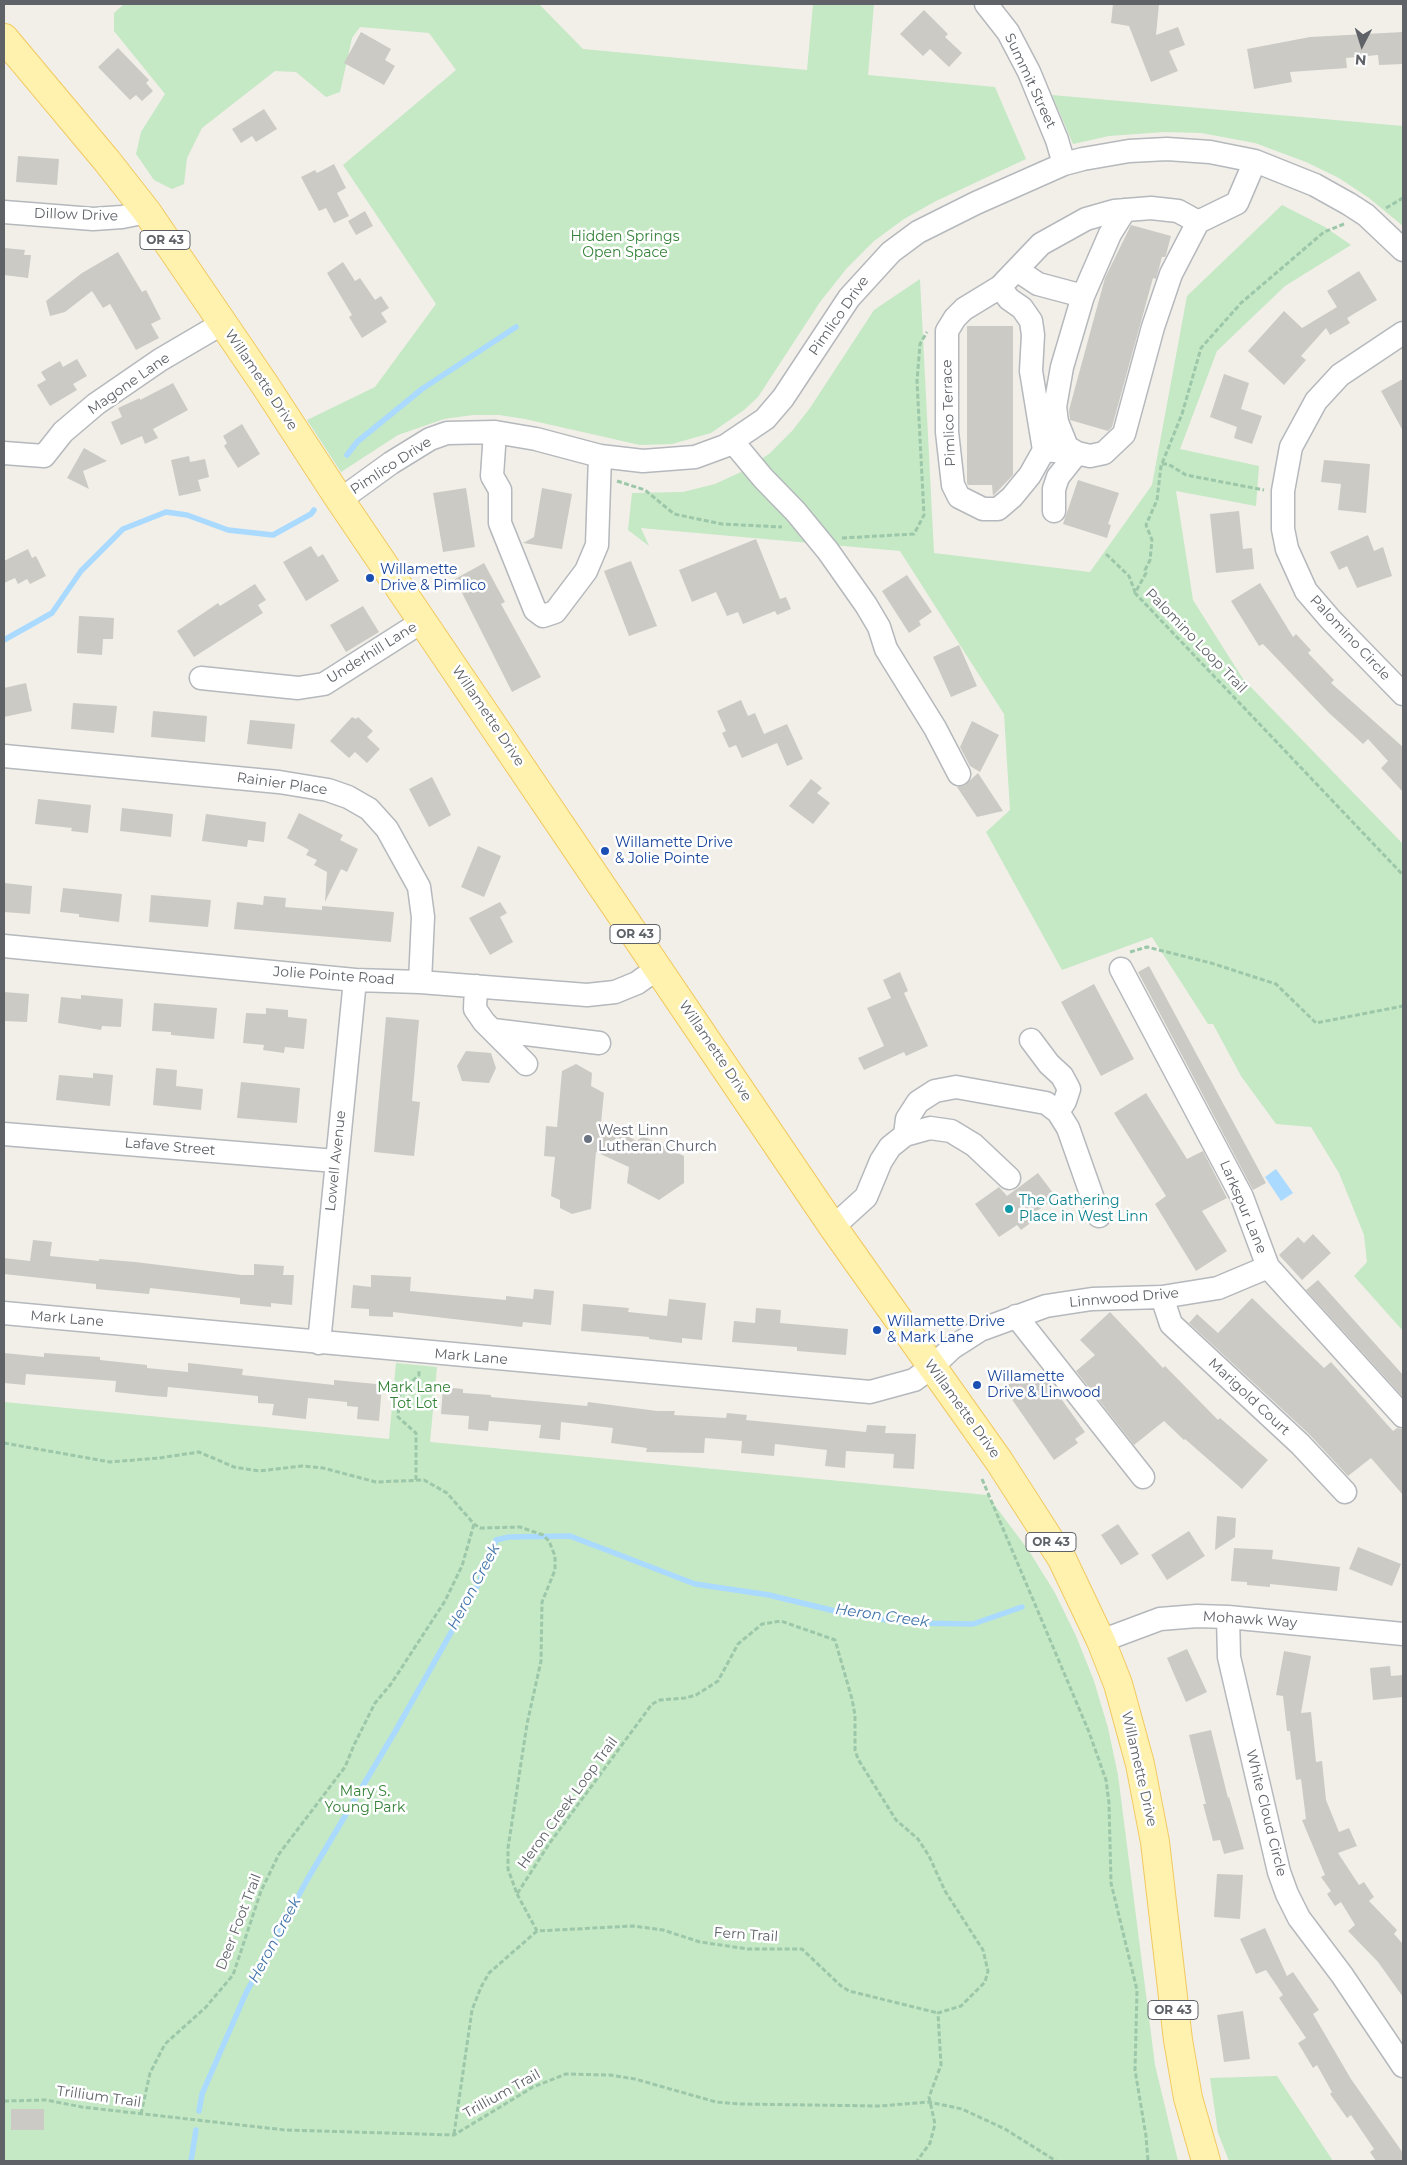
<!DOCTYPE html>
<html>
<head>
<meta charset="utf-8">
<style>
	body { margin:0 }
	#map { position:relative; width:1407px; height:2165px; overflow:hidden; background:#f1efe8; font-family:Montserrat,sans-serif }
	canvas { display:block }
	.frame { position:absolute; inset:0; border:5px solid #5f6368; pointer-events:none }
	.north { position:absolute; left:1337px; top:20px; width:50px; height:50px; -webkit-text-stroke:4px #fff; paint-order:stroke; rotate:185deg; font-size:14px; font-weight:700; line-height:20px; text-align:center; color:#5f6368 }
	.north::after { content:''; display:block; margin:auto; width:18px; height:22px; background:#5f6368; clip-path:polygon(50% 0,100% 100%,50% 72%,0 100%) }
</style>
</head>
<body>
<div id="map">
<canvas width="1407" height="2165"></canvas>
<div class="frame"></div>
<div class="north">N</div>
</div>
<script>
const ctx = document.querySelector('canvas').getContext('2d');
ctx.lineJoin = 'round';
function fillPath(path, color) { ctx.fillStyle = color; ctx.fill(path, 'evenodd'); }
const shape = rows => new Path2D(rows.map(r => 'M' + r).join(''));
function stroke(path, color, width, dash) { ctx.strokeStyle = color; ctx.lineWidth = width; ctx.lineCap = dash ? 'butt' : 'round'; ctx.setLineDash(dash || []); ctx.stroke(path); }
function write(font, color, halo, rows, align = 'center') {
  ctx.font = font + ' Montserrat,sans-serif'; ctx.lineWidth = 5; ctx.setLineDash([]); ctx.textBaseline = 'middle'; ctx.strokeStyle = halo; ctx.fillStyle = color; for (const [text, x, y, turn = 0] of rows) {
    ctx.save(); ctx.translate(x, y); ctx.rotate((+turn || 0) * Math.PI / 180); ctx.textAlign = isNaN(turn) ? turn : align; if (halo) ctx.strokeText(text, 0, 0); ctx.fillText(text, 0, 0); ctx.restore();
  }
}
fillPath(shape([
	[124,4,539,4,583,49,807,70,813,4,874,4,868,75,995,87,1026,159,936,201,904,219,874,241,847,268,820,302,758,397,744,410,711,433,672,444,640,445,525,419,499,415,473,415,444,419,398,435,341,472,307,420,375,387,436,304,343,165,456,70,429,33,360,27,352,38,340,92,326,97,296,72,275,71,202,128,187,158,184,184,172,189,154,180,136,154,141,132,165,94,114,31,114,13],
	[1052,95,1403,126,1403,226,1369,198,1339,178,1306,162,1255,143,1201,133,1164,132,1109,136,1073,144],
	[1282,205,1325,227,1351,245,1285,286,1217,351,1180,449,1259,466,1256,506,1176,491,1193,600,1243,679,1403,844,1403,1331,1354,1276,1367,1262,1364,1235,1339,1173,1311,1127,1276,1124,1241,1076,1213,1024,1208,1024,1152,937,1062,970,986,832,1010,810,1004,714,900,551,641,528,649,546,628,530,632,493,683,492,715,484,741,472,769,454,792,431,810,408,874,310,920,279,934,553,1090,572,1152,485,1187,296],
	[396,1363,437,1367,430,1442,987,1495,1029,1551,1055,1593,1076,1636,1094,1681,1108,1728,1118,1775,1155,2065,1178,2161,4,2161,4,1402,389,1439],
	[1277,2076,1333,2161,1229,2161,1218,2133,1210,2078]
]), '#c5e8c5');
fillPath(shape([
	[1276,1169,1293,1193,1281,1201,1265,1177]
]), '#aadaff');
stroke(shape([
	[347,455,357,442,422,389,516,327],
	[4,640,52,613,81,571,123,529,166,512,187,515,228,530,273,535,311,514,314,510],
	[199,2111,202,2094,246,1993,307,1880,396,1730,479,1583,496,1540,509,1537,570,1536,695,1584,769,1595,843,1613,907,1623,973,1624,1022,1607],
	[191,2161,196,2130]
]), '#aadaff', 5.5);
fillPath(shape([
	[1113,4,1159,4,1156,35,1178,27,1185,45,1169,51,1178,71,1151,82,1129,26,1111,23],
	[924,10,948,34,945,37,962,53,949,67,930,49,923,56,900,34],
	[361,32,391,49,385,60,395,66,384,85,344,63],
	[1403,32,1403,64,1379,65,1378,55,1346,58,1347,68,1290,72,1292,82,1254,89,1247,49,1310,37],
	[118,48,149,80,146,83,153,91,142,101,136,95,130,100,98,67],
	[264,109,277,129,256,142,252,136,241,143,232,129],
	[18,156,59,159,57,185,16,182],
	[334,164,346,188,337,193,349,216,334,223,326,208,319,211,301,177,315,170,317,173],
	[365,211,373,226,356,235,348,221],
	[1131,225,1171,236,1166,255,1165,257,1162,257,1156,279,1153,278,1112,427,1108,431,1070,420,1069,410,1105,278],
	[5,248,25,250,24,255,31,255,28,278,4,275],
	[118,252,142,292,146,290,161,319,151,324,159,338,136,350,110,304,103,308,92,291,65,312,50,316,46,301,82,273],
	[343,262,355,281,360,278,375,300,381,296,389,308,381,313,387,322,362,338,349,317,352,315,327,273],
	[1359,271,1377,300,1347,318,1350,323,1330,335,1326,328,1301,356,1306,360,1284,385,1248,351,1284,311,1302,328,1337,307,1327,291],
	[967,326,1013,326,1013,475,993,496,992,485,968,485,967,483],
	[77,359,87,376,73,384,77,390,50,406,37,385,46,380,41,372,60,361,63,367],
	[1224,374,1249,383,1241,409,1262,416,1252,444,1234,438,1237,427,1210,417],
	[1403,379,1403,431,1381,391],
	[173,383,188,410,153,429,158,438,145,444,142,436,121,445,111,422,122,417,118,408,140,398,140,400],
	[242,424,260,454,238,468,224,446,227,443,223,436],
	[84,448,107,461,83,471,89,489,67,478],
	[189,456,190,462,205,459,209,477,198,480,201,491,179,496,171,460],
	[1324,460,1370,464,1366,513,1338,510,1341,484,1321,482],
	[1078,480,1119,493,1108,524,1111,525,1107,538,1063,524],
	[466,488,475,547,443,552,433,493],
	[542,488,572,494,562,549,523,543,534,537],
	[1239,511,1243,549,1252,548,1254,569,1216,573,1210,514],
	[1368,535,1374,551,1383,547,1392,576,1357,588,1347,566,1339,570,1330,552],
	[756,539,780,599,786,597,791,609,777,615,775,611,743,624,738,612,727,616,716,592,692,602,679,570],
	[311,546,318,557,323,554,339,581,306,601,283,562],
	[28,549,32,558,36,556,46,576,30,584,27,579,18,584,15,578,4,583,4,561],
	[631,561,657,626,629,636,604,571],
	[484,563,505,602,501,604,541,677,512,692,455,579],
	[907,575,932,612,919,621,921,625,909,633,882,591],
	[1260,583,1293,637,1296,634,1311,650,1308,653,1334,680,1331,683,1403,747,1403,792,1381,768,1388,761,1368,739,1363,744,1328,712,1263,644,1259,646,1231,601],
	[255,584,266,600,258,605,263,613,194,657,177,631,218,603,220,606],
	[363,606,379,632,346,652,330,625],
	[79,616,114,618,113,639,103,639,102,655,77,653],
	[959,645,977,686,951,697,933,657],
	[26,683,32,711,4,717,4,688],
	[741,700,748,716,755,713,764,734,787,724,803,759,787,766,777,743,742,758,736,745,729,748,722,733,726,731,717,711],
	[73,703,117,706,114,733,71,729],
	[153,711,207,716,205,742,151,737],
	[352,717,356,719,358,717,373,731,367,737,380,749,367,763,355,752,349,758,330,741],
	[250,720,295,724,292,749,247,744],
	[972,721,999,735,980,772,970,766,960,747],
	[978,773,1003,811,977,817,957,787,965,785],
	[432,777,451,815,429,827,409,789],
	[811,779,822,788,817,793,830,803,813,824,789,806],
	[38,799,91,805,88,833,71,831,72,828,35,824],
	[122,808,173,814,171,837,120,831],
	[299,813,343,835,340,840,358,849,347,872,341,869,325,902,327,872,314,865,317,860,306,855,309,850,287,838],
	[206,814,266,822,264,842,248,840,247,847,202,841],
	[478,846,501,856,484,897,461,887],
	[4,883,32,886,30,914,4,912],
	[63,888,122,894,119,922,79,917,79,914,60,912],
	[151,895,211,900,208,927,149,922],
	[264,896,286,898,285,907,322,910,322,906,394,912,391,942,234,929,237,902,263,905],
	[500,902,507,913,500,917,513,942,490,955,469,918],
	[1149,966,1266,1183,1253,1190,1138,972],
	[900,972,908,991,904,993,928,1046,906,1056,904,1052,864,1070,858,1058,884,1046,867,1008,891,998,883,980],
	[1094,984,1134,1059,1101,1076,1061,1002],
	[4,992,29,994,27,1022,4,1021],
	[81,995,123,999,121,1027,102,1026,101,1030,58,1023,61,997,81,999],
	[154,1003,217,1008,214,1039,171,1035,171,1032,152,1031],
	[266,1008,288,1010,288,1017,307,1019,304,1049,285,1047,284,1053,263,1050,264,1045,243,1043,246,1013,266,1014],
	[386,1017,419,1020,412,1101,420,1102,414,1156,374,1152],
	[466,1051,491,1053,496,1068,489,1083,462,1081,457,1066],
	[576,1064,592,1073,591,1086,604,1093,601,1123,637,1141,643,1136,684,1156,684,1183,659,1200,627,1183,629,1167,596,1152,591,1209,572,1214,560,1208,560,1200,551,1196,555,1157,544,1156,546,1126,557,1127,562,1071],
	[156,1068,177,1070,176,1086,203,1089,201,1110,153,1105],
	[93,1073,113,1075,110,1106,56,1100,59,1075,93,1078],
	[241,1082,300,1088,297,1123,237,1118],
	[1146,1093,1187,1159,1203,1151,1227,1198,1202,1211,1227,1251,1196,1271,1155,1204,1166,1196,1114,1113],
	[1038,1173,1056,1197,1033,1214,1036,1219,1021,1230,1017,1225,999,1237,975,1204,999,1187,1007,1196],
	[1313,1234,1331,1253,1302,1280,1279,1255,1298,1237,1304,1243],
	[33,1240,52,1242,50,1256,99,1261,99,1259,135,1262,242,1275,254,1275,254,1264,284,1266,283,1275,294,1275,292,1305,271,1303,271,1307,240,1304,240,1298,150,1288,149,1294,96,1289,96,1284,4,1274,4,1258,30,1261],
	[371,1275,411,1277,410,1291,506,1300,506,1296,533,1299,534,1289,554,1291,551,1325,523,1322,522,1327,393,1312,393,1317,369,1316,369,1309,351,1308,353,1285,371,1287],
	[1318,1280,1403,1375,1403,1397,1306,1290],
	[1252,1298,1324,1368,1331,1362,1393,1431,1397,1428,1403,1429,1403,1495,1371,1458,1348,1476,1309,1434,1189,1323,1197,1314,1218,1333],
	[669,1299,706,1303,702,1340,682,1338,682,1343,649,1339,649,1337,581,1331,583,1304,629,1308,628,1312,667,1316],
	[756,1308,781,1310,780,1323,848,1329,846,1355,797,1351,797,1347,732,1342,734,1321,755,1323],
	[1110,1312,1163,1368,1165,1366,1218,1420,1220,1418,1268,1460,1242,1489,1185,1439,1184,1440,1164,1421,1134,1445,1076,1371,1095,1355,1080,1340],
	[4,1353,44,1357,44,1353,100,1357,100,1360,147,1365,147,1368,188,1372,188,1363,243,1369,242,1375,334,1385,334,1380,376,1384,382,1385,379,1421,357,1419,358,1407,347,1406,347,1402,308,1398,306,1419,272,1415,274,1404,258,1403,258,1396,168,1387,167,1397,152,1396,115,1392,116,1381,26,1374,25,1385,4,1383],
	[1029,1370,1033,1376,1038,1372,1044,1381,1047,1379,1085,1432,1075,1439,1078,1443,1054,1460,1004,1388],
	[443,1387,463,1389,463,1393,491,1395,491,1397,587,1406,588,1402,657,1411,675,1411,674,1415,726,1418,727,1413,747,1415,746,1420,866,1432,867,1425,886,1426,885,1433,916,1434,914,1469,893,1468,894,1454,846,1451,845,1468,825,1466,827,1450,775,1444,774,1456,741,1453,742,1441,705,1438,704,1453,646,1452,647,1448,611,1443,613,1428,561,1422,560,1440,539,1438,541,1425,489,1421,488,1431,468,1429,469,1416,441,1414],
	[1217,1516,1236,1518,1235,1537,1215,1550],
	[1118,1524,1139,1554,1121,1565,1101,1535],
	[1189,1531,1205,1556,1167,1580,1151,1555],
	[1358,1547,1401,1564,1392,1586,1349,1569],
	[1234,1548,1273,1550,1272,1559,1340,1567,1337,1591,1270,1584,1270,1587,1247,1585,1247,1582,1231,1581],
	[1187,1649,1207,1692,1186,1702,1167,1658],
	[1284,1651,1311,1656,1301,1713,1311,1712,1316,1762,1322,1761,1326,1800,1339,1832,1349,1828,1357,1846,1338,1853,1359,1885,1364,1882,1374,1897,1369,1901,1397,1930,1394,1934,1403,1944,1403,1997,1378,1962,1348,1931,1355,1925,1341,1902,1335,1906,1327,1894,1331,1891,1321,1877,1325,1875,1302,1820,1306,1819,1301,1779,1296,1780,1290,1731,1287,1731,1283,1696,1276,1695],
	[1390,1666,1391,1676,1403,1675,1403,1697,1373,1700,1370,1668],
	[1211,1730,1228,1798,1229,1797,1244,1849,1224,1854,1220,1840,1213,1841,1203,1804,1206,1804,1189,1735],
	[1217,1874,1243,1875,1240,1919,1214,1917],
	[1265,1928,1287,1976,1293,1972,1319,2010,1313,2014,1351,2079,1403,2153,1403,2161,1376,2161,1370,2152,1374,2149,1351,2115,1347,2118,1330,2094,1332,2092,1317,2065,1313,2068,1298,2043,1306,2038,1279,1998,1283,1995,1266,1970,1256,1974,1240,1939],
	[1243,2011,1250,2059,1224,2062,1217,2015],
	[11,2109,44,2109,44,2130,11,2130]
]), '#cccac5');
const minor = shape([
	[986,4,1008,32,1029,72,1057,140,1064,164],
	[1125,210,1110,234,1083,296,1062,367,1055,407,1057,422,1067,447,1077,453,1090,456,1104,453,1124,434,1153,327,1171,274,1198,222,1237,203,1255,161],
	[4,212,93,219,122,217,147,212],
	[1017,270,1038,284,1083,296],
	[1000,287,1009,299,1022,308,1031,321,1033,335,1031,371,1044,450],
	[1403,333,1340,375,1316,401,1291,447,1283,491,1283,529,1287,549,1306,591,1331,620,1403,694],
	[495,432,492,476,500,490,500,523,535,610,543,616,555,612,586,571,597,545,600,456],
	[733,442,763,478,796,512,828,551,866,605,879,627,886,649,935,728,959,774],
	[4,453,44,456,63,432,96,404,160,360,223,323],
	[1077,453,1044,450,1030,475,1012,497,998,509,983,509,959,497,953,485,947,432,947,331,955,318,964,309,1000,287,1041,244,1086,219,1114,211,1151,208,1178,211,1198,222],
	[340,500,391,463,430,439,447,433,495,432,536,439,600,456,643,461,695,457,725,446,765,419,783,398,849,298,891,252,918,232,976,203,1064,164,1083,159,1129,151,1167,149,1210,152,1255,161,1315,185,1349,204,1366,215,1403,250],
	[1054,511,1054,489,1058,477,1077,453],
	[201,678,298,688,324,684,423,621],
	[4,756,279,782,328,790,348,797,369,809,387,829,419,887,423,917,420,982],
	[4,946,355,980,420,982,587,995,615,992,637,983,658,968],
	[1121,969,1242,1197,1268,1267,1403,1416],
	[476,986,475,1009,484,1022,526,1064],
	[493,1030,599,1043],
	[1031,1040,1049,1064,1062,1076,1069,1089,1065,1101,1058,1112],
	[4,1134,336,1161],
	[905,1135,907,1119,918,1102,935,1091,956,1087,1046,1103,1058,1112,1068,1128,1099,1216],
	[833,1227,866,1197,881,1161,890,1147,905,1135,930,1128,951,1131,974,1145,1009,1178],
	[1162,1297,1171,1324,1300,1444,1345,1492],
	[4,1313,870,1392,914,1380,932,1367,952,1348,980,1330,1046,1306,1092,1299,1162,1297,1218,1288,1268,1267],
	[1016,1316,1143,1477],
	[319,1343,355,980],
	[1228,1617,1229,1657,1279,1872,1287,1894,1299,1918,1342,1975,1403,2066],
	[1101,1641,1160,1619,1197,1616,1228,1617,1403,1634]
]);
const major = shape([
	[4,38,107,161,147,212,265,385,338,497,833,1227,999,1461,1062,1559,1101,1641,1118,1684,1140,1764,1155,1842,1178,2040,1188,2098,1206,2161]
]);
stroke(minor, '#b5b8bc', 25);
stroke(major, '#f2c960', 30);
stroke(shape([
	[1386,208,1403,198],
	[1344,224,1324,232,1241,303,1201,348,1182,414,1161,466,1157,500,1146,525,1152,540,1150,560,1145,570,1146,573,1135,593,1403,875],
	[1162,464,1168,464,1186,475,1264,490],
	[617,481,645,490,674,514,722,524,782,527],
	[842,538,914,534,924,515,917,381,920,344,927,332],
	[1106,554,1129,576,1135,592],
	[1130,952,1147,947,1211,963,1276,984,1316,1023,1403,1006],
	[4,1443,110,1462,159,1458,199,1452,234,1467,259,1471,302,1466,323,1468,376,1482,424,1480,447,1493,474,1524,480,1528,520,1527,543,1535,549,1541,555,1556,555,1570,542,1602,541,1661,527,1724,508,1848,508,1869,517,1894,549,1844,652,1704,660,1700,685,1698,696,1695,718,1681,738,1644,762,1624,781,1621,835,1640,852,1699,855,1715,855,1750,858,1759,896,1820,918,1839,929,1856,945,1891,983,1950,988,1971,985,1982,961,2006,938,2013,941,2065,929,2097,935,2124,930,2143,917,2161],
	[982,1479,1089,1732,1106,1780,1109,1803,1111,1883,1137,1990,1135,2070,1146,2136,1148,2161],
	[416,1480,416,1433,398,1417,400,1393,419,1375,419,1369],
	[517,1894,537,1931,633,1926,663,1930,700,1942,748,1949,802,1949,841,1986,849,1991,938,2013],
	[4,2101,46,2100,82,2107,285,2130,454,2135,533,2087,566,2074,610,2075,635,2079,716,2102,740,2104,880,2106,929,2102,962,2109,1005,2129,1056,2161],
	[141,2114,150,2073,165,2044,206,2007,233,1975,261,1891,279,1854,345,1767,354,1745,375,1703,391,1684,445,1601,462,1566,474,1524],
	[454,2134,472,2010,481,1987,489,1973,537,1931]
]), '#9cc7a9', 3, [5, 2.5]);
stroke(minor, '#fff', 22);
stroke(major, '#fff2af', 28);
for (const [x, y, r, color] of [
	[370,578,5,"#1a4fb4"],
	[605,851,5,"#1a4fb4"],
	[588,1139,5,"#6b7280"],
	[1009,1209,5,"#0f9aa8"],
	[877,1330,5,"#1a4fb4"],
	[977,1385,5,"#1a4fb4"]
]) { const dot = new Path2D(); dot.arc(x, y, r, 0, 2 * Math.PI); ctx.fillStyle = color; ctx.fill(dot); stroke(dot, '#fff', 2); }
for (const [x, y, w] of [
	[165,240,50],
	[635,934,50],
	[1051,1542,50],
	[1173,2010,50]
]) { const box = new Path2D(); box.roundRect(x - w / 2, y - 9.5, w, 19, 4); ctx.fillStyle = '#fff'; ctx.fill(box); stroke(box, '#5f6368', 1); }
write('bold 12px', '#5f6368', null, [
	["OR 43",165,240],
	["OR 43",635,934],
	["OR 43",1051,1542],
	["OR 43",1173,2010]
]);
write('14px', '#5f6368', '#fff', [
	["Summit Street",1030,81,65],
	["Dillow Drive",76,215,2],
	["Pimlico Drive",839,316,-55],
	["Willamette Drive",261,380,56],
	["Magone Lane",129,384,-35],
	["Pimlico Terrace",949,413,-92],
	["Pimlico Drive",391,466,-33],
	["Palomino Circle",1350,638,47],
	["Palomino Loop Trail",1196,641,46],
	["Underhill Lane",372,653,-32],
	["Willamette Drive",488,716,56],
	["Rainier Place",282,784,8],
	["Jolie Pointe Road",334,976,4],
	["Willamette Drive",715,1051,56],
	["Lafave Street",170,1147,5],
	["Lowell Avenue",336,1161,-84],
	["Larkspur Lane",1243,1207,67],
	["Linnwood Drive",1124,1298,-5],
	["Mark Lane",67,1319,5],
	["Mark Lane",471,1357,5],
	["Marigold Court",1249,1397,43],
	["Willamette Drive",962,1409,54],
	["Mohawk Way",1250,1620,4],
	["Willamette Drive",1139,1769,77],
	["Heron Creek Loop Trail",568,1803,-54],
	["White Cloud Circle",1266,1813,76],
	["Deer Foot Trail",239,1922,-69],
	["Fern Trail",746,1935,4],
	["Trillium Trail",502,2094,-29],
	["Trillium Trail",99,2097,8]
]);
write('14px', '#348238', '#fff', [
	["Hidden Springs",625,237],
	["Open Space",625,253],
	["Mark Lane",414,1388],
	["Tot Lot",414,1404],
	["Mary S.",365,1792],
	["Young Park",365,1808]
]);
write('14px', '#164399', '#fff', [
	["Willamette",380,570],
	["Drive & Pimlico",380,586],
	["Willamette Drive",615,843],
	["& Jolie Pointe",615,859],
	["Willamette Drive",887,1322],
	["& Mark Lane",887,1338],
	["Willamette",987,1377],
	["Drive & Linwood",987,1393]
], 'left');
write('14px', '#5b616d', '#fff', [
	["West Linn",598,1131],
	["Lutheran Church",598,1147]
], 'left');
write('14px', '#0d838f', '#fff', [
	["The Gathering",1019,1201],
	["Place in West Linn",1019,1217]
], 'left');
write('italic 15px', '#4174aa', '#fff', [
	["Heron Creek",474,1587,-62],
	["Heron Creek",882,1616,8],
	["Heron Creek",275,1940,-62]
]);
</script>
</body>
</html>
